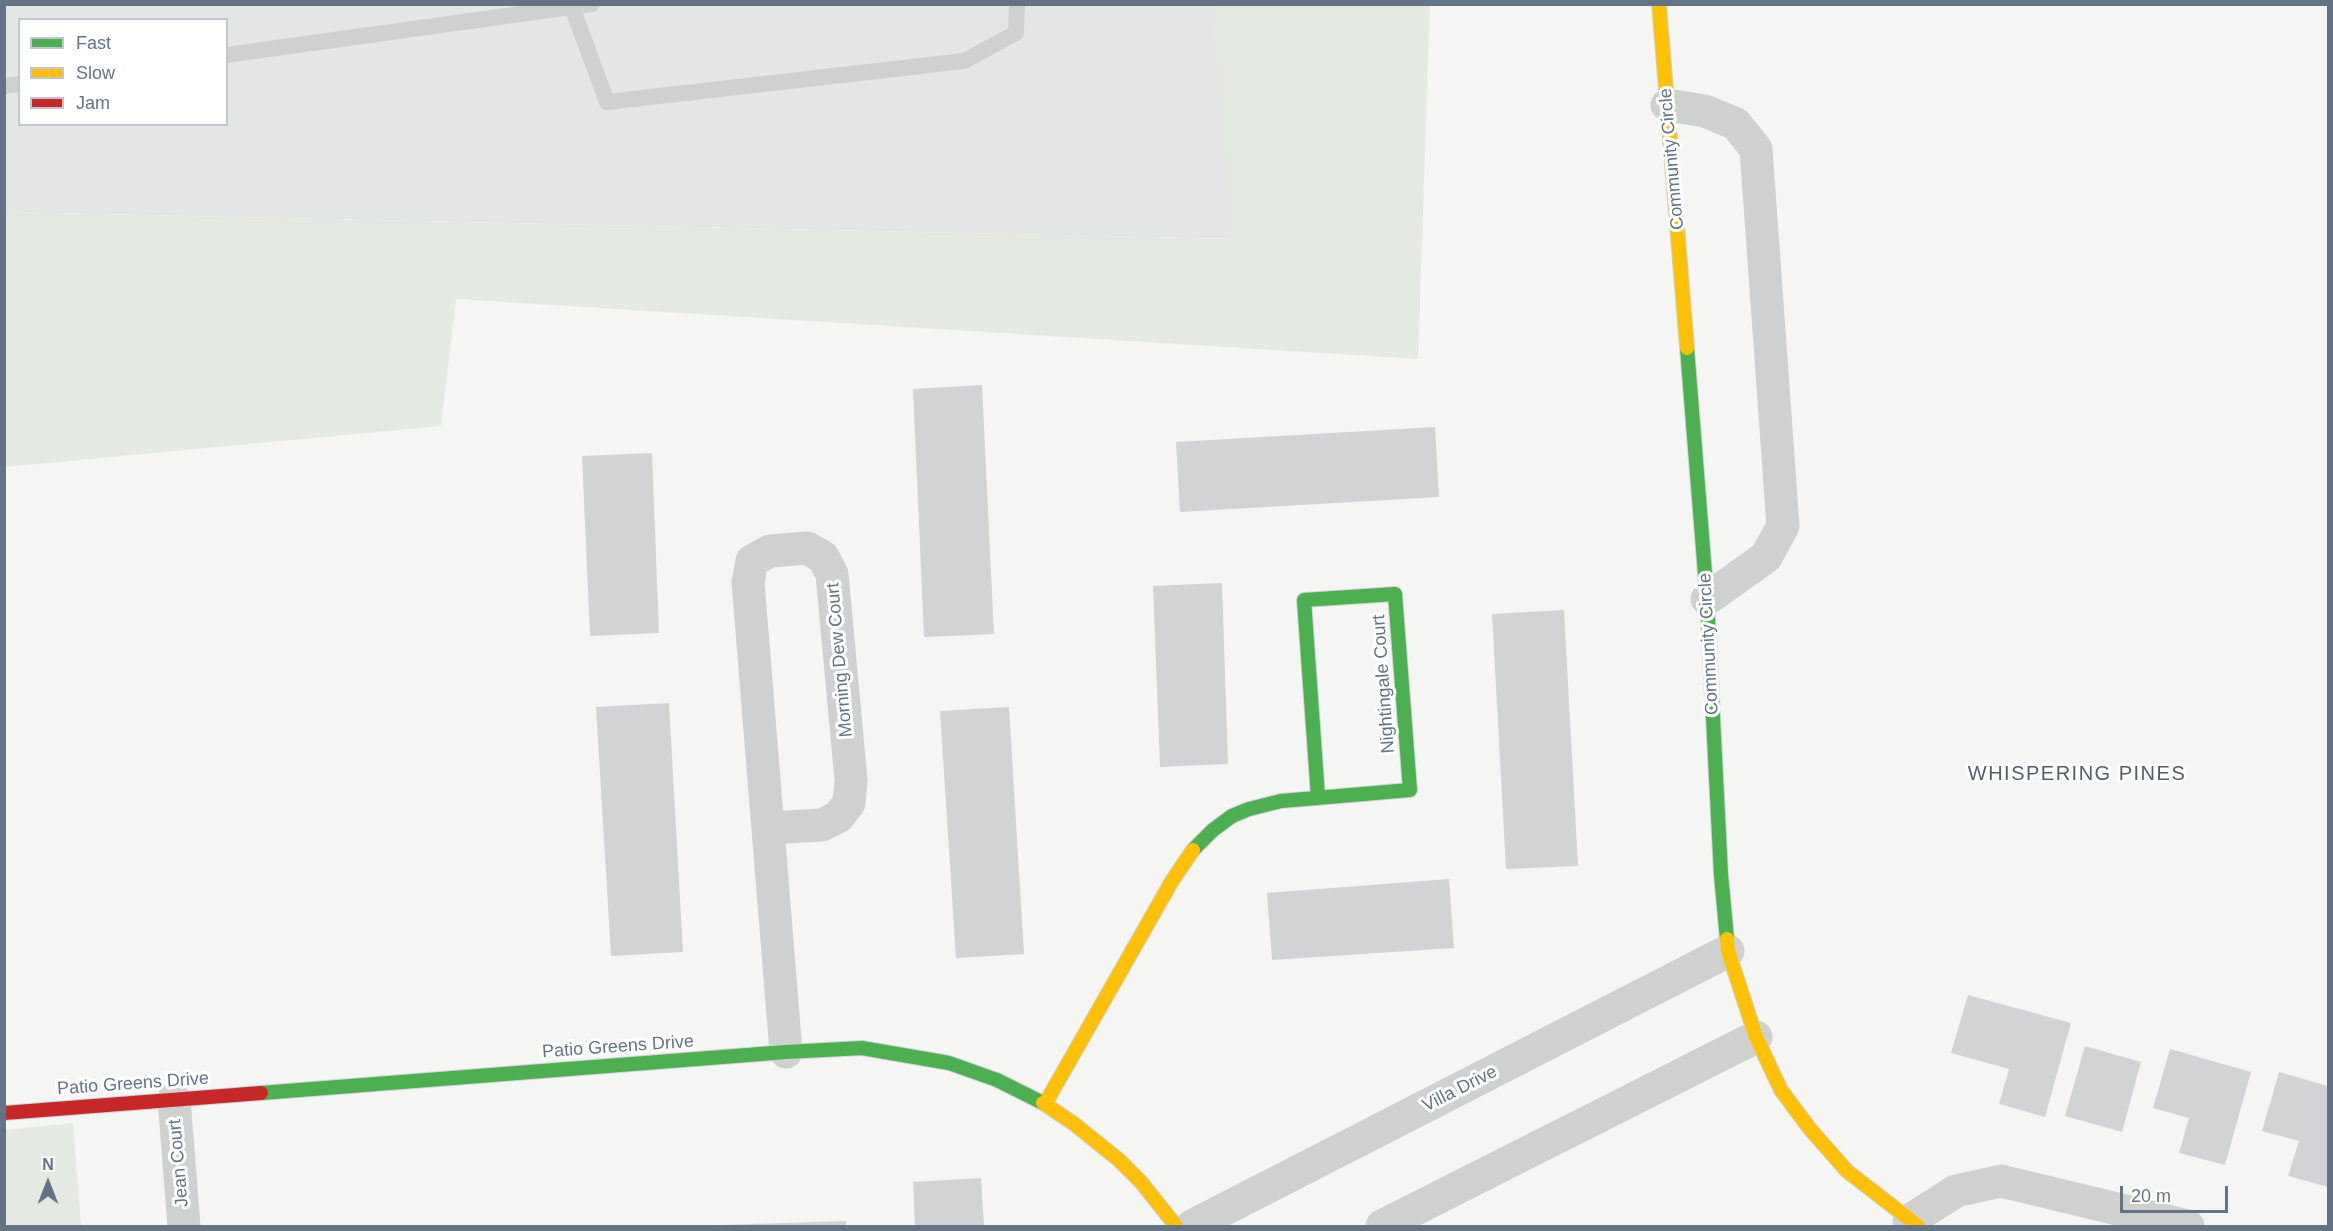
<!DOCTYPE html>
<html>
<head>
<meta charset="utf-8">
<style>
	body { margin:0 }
	#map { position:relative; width:2333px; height:1231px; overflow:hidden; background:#f5f6f4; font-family:Arial,sans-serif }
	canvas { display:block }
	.frame { position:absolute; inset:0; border:6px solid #647486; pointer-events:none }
	.legend { position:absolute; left:18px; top:18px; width:210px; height:108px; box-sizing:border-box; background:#fff; border:2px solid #c1c7cf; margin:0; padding:8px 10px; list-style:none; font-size:18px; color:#647486 }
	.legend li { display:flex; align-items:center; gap:12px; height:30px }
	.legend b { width:30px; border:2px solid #c1c7cf }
	.north { position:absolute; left:18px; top:1153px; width:60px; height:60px; -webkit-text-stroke:4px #fff; paint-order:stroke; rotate:0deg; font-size:16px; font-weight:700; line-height:24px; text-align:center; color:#647486 }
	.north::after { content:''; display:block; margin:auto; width:21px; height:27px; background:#647486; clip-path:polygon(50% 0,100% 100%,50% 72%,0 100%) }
	.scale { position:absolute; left:2120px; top:1186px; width:108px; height:27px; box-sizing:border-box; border:3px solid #647486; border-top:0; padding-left:8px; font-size:18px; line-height:21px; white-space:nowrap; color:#647486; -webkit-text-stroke:4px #fff; paint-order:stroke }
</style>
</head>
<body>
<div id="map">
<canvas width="2333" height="1231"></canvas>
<div class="frame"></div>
<ul class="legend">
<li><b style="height:8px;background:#4caf50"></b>Fast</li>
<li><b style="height:8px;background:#ffc107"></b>Slow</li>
<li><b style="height:8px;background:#c62828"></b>Jam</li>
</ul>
<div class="north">N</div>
<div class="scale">20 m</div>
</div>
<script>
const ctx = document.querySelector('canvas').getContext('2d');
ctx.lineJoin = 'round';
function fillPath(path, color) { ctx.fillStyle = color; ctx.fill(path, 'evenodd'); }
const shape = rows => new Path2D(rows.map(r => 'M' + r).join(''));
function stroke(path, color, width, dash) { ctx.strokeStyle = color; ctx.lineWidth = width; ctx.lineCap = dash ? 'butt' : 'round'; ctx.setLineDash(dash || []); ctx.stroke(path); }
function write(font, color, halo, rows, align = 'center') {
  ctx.font = font + ' Arial,sans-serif'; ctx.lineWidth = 6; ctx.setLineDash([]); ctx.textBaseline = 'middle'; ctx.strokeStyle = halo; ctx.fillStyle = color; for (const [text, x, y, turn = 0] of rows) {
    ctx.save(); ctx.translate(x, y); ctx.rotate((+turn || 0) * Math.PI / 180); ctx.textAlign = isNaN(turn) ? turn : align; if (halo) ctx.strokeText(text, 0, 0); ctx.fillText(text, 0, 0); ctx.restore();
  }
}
fillPath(shape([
	[1212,4,1235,239,5,212,5,5],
	[20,20,226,20,226,124,20,124]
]), '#e5e7e7');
fillPath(shape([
	[1212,5,1430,5,1418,359,456,299,441,426,5,467,5,212,1234,239],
	[73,1123,81,1225,5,1226,5,1130]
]), '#e4e9e2');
fillPath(shape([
	[982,385,994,634,924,637,913,389],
	[1435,427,1439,497,1180,512,1176,442],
	[652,453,659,633,590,636,582,456],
	[1222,583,1228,764,1160,767,1153,586],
	[1564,610,1578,866,1506,869,1492,614],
	[669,703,683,952,611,956,596,707],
	[1009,707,1024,954,956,958,940,711],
	[1449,879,1454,948,1272,960,1267,893],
	[1968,995,2071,1023,2045,1117,1999,1104,2009,1069,1951,1053],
	[2085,1046,2141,1062,2122,1132,2065,1116],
	[2170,1049,2251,1072,2225,1165,2179,1153,2189,1118,2153,1108],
	[2279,1072,2328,1086,2328,1187,2288,1176,2299,1141,2262,1131],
	[981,1178,984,1226,915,1226,913,1182],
	[846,1221,846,1226,718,1226,718,1225]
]), '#d2d3d4');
const fast = shape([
	[1687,348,1707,599,1721,875,1727,939],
	[1193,850,1213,830,1232,816,1249,809,1281,801,1410,790,1395,594,1304,600,1318,797],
	[261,1093,786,1052,862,1048,949,1063,997,1080,1043,1103]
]);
const slow = shape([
	[1659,4,1687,348],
	[1727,939,1728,951,1756,1037,1781,1090,1810,1129,1847,1171,1918,1226],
	[1043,1103,1073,1123,1119,1160,1141,1182,1176,1226],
	[1045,1104,1172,881,1193,850]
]);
const jam = shape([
	[4,1113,261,1093]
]);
stroke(fast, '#d0d3d4', 16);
stroke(slow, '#d0d3d4', 16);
stroke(jam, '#d0d3d4', 16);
stroke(shape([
	[572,7,607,102,964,61,1016,33,1017,4],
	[226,55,592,4],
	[4,86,20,84]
]), '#cfd1d1', 16);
stroke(shape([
	[1667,105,1705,111,1736,124,1756,149,1783,526,1766,557,1707,599],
	[768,828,822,825,838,817,849,803,851,780,832,574,823,557,807,548,770,551,752,561,748,582,786,1052],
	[174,1099,184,1226],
	[1909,1221,1956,1191,2001,1181,2188,1226],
	[1192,1226,1728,951],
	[1382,1226,1756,1037]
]), '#cfd1d1', 33);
stroke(fast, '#4caf50', 14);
stroke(slow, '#ffc107', 14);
stroke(jam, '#c62828', 14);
write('18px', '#647486', '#fff', [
	["Community Circle",1672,159,-95],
	["Community Circle",1709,644,-93],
	["Morning Dew Court",840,660,-95],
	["Nightingale Court",1384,684,-94],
	["Patio Greens Drive",618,1047,-4],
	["Patio Greens Drive",133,1084,-4],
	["Villa Drive",1460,1089,-27],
	["Jean Court",179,1163,-95]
]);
ctx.letterSpacing = '1.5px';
write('20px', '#525e6b', '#fff', [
	["WHISPERING PINES",2077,774]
]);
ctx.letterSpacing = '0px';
</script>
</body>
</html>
